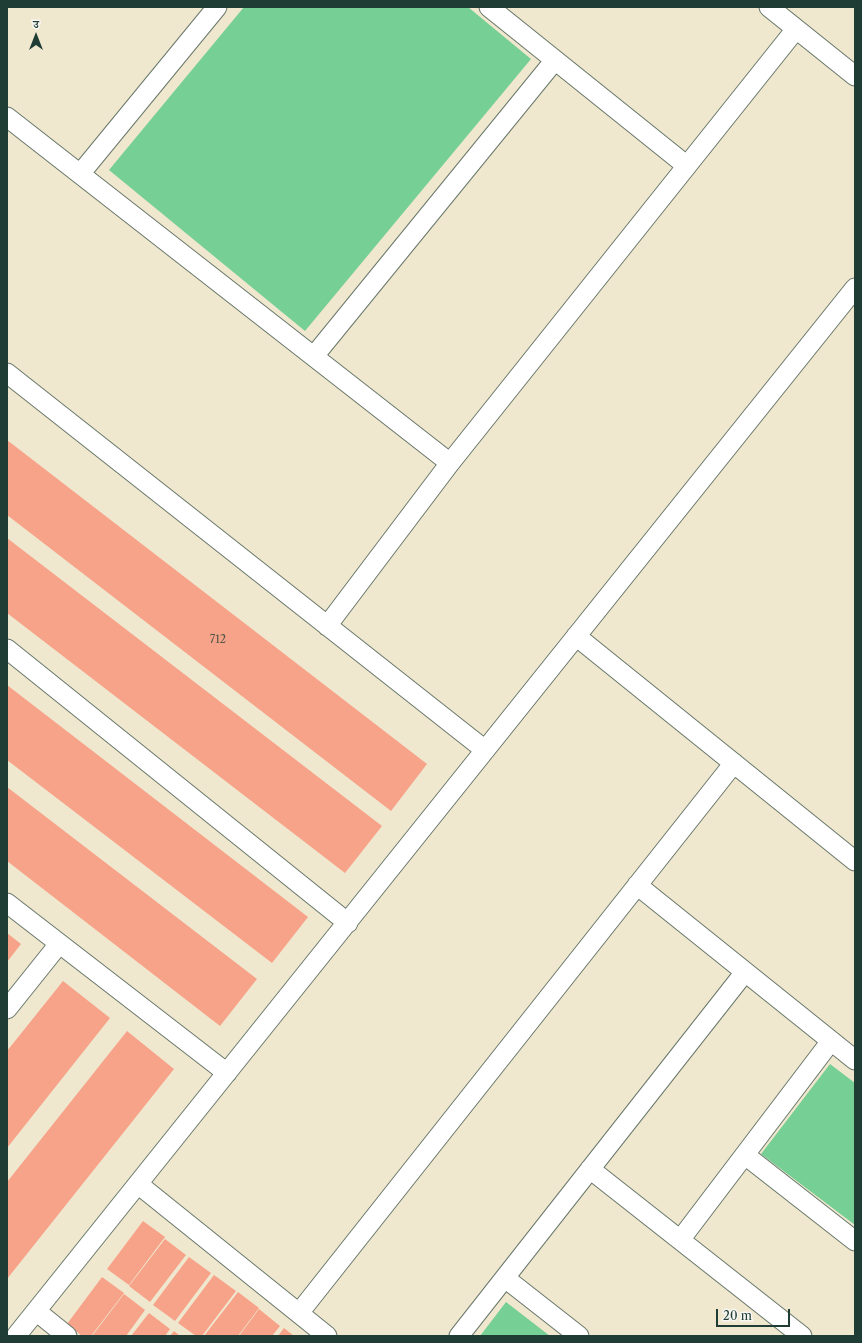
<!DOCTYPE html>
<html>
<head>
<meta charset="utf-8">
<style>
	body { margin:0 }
	#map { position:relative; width:862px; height:1343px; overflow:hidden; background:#f0e7cf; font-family:"Libre Caslon Text","Noto Serif Devanagari",serif }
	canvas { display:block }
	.frame { position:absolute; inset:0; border:8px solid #1f3d34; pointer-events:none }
	.north { position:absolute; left:16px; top:16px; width:40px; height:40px; -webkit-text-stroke:3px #f6f6f2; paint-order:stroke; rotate:0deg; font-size:11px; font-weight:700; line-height:16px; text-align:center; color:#1f3d34 }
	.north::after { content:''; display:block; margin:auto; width:14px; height:18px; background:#1f3d34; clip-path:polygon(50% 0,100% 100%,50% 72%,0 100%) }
	.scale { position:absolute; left:716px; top:1309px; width:74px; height:18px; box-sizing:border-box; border:2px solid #1f3d34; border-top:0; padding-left:5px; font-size:12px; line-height:14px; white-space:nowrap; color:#1f3d34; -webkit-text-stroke:3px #f6f6f2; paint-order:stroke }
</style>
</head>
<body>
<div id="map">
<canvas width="862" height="1343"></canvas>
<div class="frame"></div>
<div class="north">उ</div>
<div class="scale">20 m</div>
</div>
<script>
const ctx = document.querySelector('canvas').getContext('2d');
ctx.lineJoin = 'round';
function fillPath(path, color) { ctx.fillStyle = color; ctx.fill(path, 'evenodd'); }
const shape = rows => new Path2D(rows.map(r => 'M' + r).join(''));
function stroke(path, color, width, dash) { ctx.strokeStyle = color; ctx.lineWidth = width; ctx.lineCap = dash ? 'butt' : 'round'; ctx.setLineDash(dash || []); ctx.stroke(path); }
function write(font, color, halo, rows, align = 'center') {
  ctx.font = font + ' "Libre Caslon Text",serif'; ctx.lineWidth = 3.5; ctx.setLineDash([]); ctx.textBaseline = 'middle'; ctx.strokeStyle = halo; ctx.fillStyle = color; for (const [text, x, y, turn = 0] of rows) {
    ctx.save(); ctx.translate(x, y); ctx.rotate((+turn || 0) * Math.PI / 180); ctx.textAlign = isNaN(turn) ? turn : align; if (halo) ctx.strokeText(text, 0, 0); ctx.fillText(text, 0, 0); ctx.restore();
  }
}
fillPath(shape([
	[244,7,468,7,531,59,305,331,109,170],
	[830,1064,855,1083,855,1225,761,1154],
	[506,1302,550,1336,480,1336]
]), '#76cf95');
fillPath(shape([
	[7,440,427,764,391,811,7,515],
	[7,538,382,826,345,873,7,613],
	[7,685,308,917,272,963,7,760],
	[7,787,257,979,220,1026,7,861],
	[7,933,21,944,7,962],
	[63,981,110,1018,7,1148,7,1051],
	[127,1031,174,1069,7,1279,7,1182],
	[143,1221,165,1237,129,1285,107,1269],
	[165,1239,186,1255,150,1302,129,1286],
	[189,1257,211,1273,175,1321,153,1305],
	[214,1275,236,1291,202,1336,196,1336,178,1323],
	[102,1277,124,1293,91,1336,82,1336,67,1324],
	[238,1292,259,1308,238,1336,204,1336],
	[124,1294,145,1310,126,1336,92,1336],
	[259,1309,280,1326,272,1336,239,1336],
	[149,1313,170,1329,165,1336,131,1336],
	[284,1328,294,1336,278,1336],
	[174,1331,180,1336,170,1336]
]), '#f6a389');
const street = shape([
	[489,7,687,166],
	[769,7,855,76],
	[7,117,450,463],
	[80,174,217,7],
	[314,356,555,60],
	[7,373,485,750],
	[327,626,450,463,796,29],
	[576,636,855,861],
	[7,649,348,923],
	[637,885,855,1060],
	[7,903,227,1073],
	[7,1009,59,944],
	[745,1155,855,1241],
	[590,1169,802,1336],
	[138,1184,327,1336],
	[680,1240,831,1041],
	[505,1278,579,1336],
	[36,1311,67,1336],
	[299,1313,734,763],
	[16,1336,855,288],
	[459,1336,745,972]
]);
stroke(street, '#68786a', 21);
stroke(street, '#fff', 19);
write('11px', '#555649', null, [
	["712",218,640]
]);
</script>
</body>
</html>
